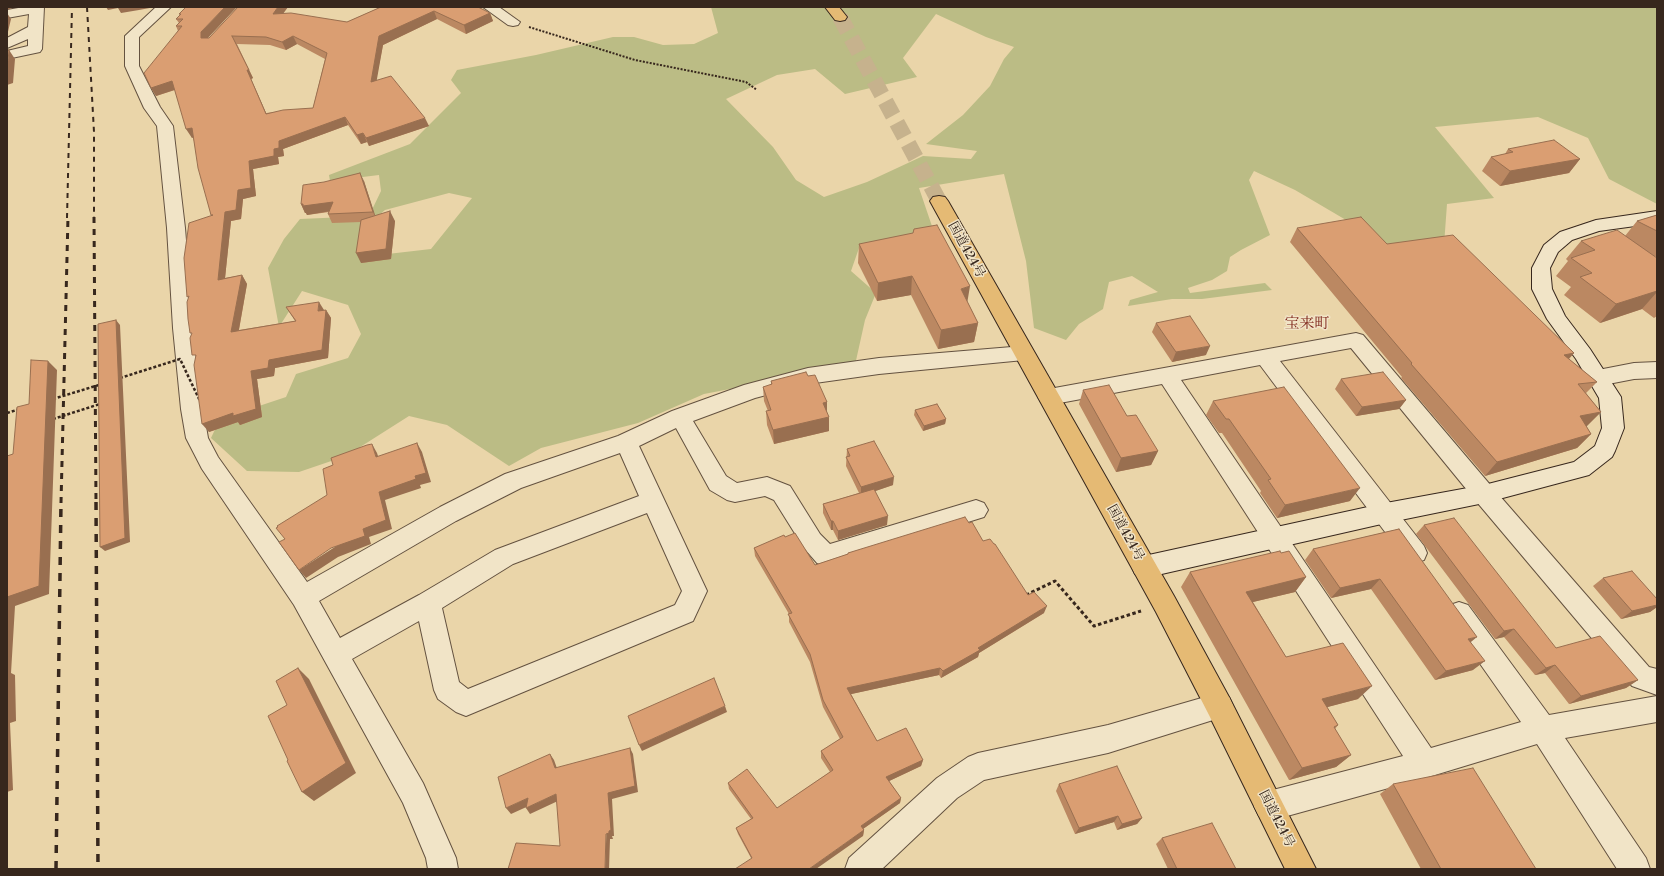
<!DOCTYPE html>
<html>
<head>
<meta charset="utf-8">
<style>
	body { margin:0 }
	#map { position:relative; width:1664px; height:876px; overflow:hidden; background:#ead5a9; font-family:"Libre Bodoni",serif }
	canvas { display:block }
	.frame { position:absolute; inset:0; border:8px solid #37271d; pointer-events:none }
</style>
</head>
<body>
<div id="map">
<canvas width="1664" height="876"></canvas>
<div class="frame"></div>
</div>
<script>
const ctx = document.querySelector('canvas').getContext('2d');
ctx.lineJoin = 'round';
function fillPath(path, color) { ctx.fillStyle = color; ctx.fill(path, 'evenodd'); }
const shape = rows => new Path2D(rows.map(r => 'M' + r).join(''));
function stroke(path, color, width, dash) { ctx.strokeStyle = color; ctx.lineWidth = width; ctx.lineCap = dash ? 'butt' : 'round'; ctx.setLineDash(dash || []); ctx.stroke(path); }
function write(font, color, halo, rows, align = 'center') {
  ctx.font = font + ' "Libre Bodoni","Noto Serif JP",serif'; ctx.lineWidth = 3; ctx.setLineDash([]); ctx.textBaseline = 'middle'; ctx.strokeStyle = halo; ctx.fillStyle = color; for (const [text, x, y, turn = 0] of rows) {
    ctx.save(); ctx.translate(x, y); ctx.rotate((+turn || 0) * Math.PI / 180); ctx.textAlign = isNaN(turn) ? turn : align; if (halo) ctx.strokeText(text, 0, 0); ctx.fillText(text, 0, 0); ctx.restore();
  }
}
fillPath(shape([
	[711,7,1657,7,1657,204,1609,179,1588,138,1538,117,1435,127,1494,198,1447,204,1444,245,1381,247,1346,220,1295,190,1254,171,1249,180,1270,235,1241,250,1230,257,1227,271,1212,280,1188,288,1190,293,1265,283,1272,290,1202,299,1172,299,1128,306,1130,300,1158,292,1132,276,1109,282,1103,309,1079,324,1066,340,1034,328,1026,261,1004,174,919,188,935,235,859,248,851,271,876,293,865,320,855,365,704,394,638,423,541,448,509,466,447,425,409,416,346,456,299,472,247,471,211,438,220,419,286,397,296,374,348,358,361,334,348,305,302,291,279,327,268,268,284,239,300,219,369,216,381,191,379,175,330,181,329,175,410,144,461,93,451,80,457,70,536,55,613,37,634,37,663,45,694,44,718,33],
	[936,14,986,37,1014,47,1004,59,990,86,963,115,926,144,977,151,971,159,923,156,867,182,824,197,796,180,773,147,726,99,777,75,815,69,845,94,917,77,903,58],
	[449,193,472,198,431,249,379,255,361,230,385,210]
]), '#bbbc85');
stroke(shape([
	[840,17,939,201]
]), '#c6b28d', 16, [16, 8]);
const street = shape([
	[24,7,44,7,42,49,40,52,7,59,7,51,28,46,28,39,7,48,7,38,28,27,29,14,7,18,7,10,24,7],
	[156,7,171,7,139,37,139,66,160,107,173,126,185,228,193,328,203,409,208,438,218,457,307,582,440,507,505,474,618,436,672,411,744,385,808,368,879,358,1024,346,1031,348,1034,353,1031,358,1024,360,879,374,808,384,755,398,693,421,726,476,737,483,767,477,790,486,820,534,830,544,976,500,984,503,988,510,984,517,826,566,817,563,804,548,774,500,765,496,735,502,727,500,710,490,676,428,639,446,707,591,693,621,466,716,456,712,438,699,434,690,419,621,352,659,423,783,456,858,458,869,428,869,426,858,403,803,294,605,202,469,186,438,181,409,173,328,167,228,157,126,144,108,125,66,125,36,156,7],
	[620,453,639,496,495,550,419,595,340,638,319,601,456,521,521,488,620,453],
	[647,513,682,591,675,605,468,689,459,682,442,608,513,564,647,513],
	[483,7,499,7,520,22,518,25,513,26,508,25,483,7],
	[1356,333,1363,335,1492,487,1649,667,1657,669,1657,695,1632,686,1476,501,1351,348,1280,361,1424,546,1427,553,1424,560,1415,563,1406,560,1260,365,1181,380,1431,748,1521,722,1450,621,1446,613,1450,605,1459,602,1468,605,1549,715,1657,696,1657,722,1565,738,1646,858,1650,869,1617,869,1537,744,1425,778,1269,821,1259,816,1254,806,1259,796,1269,791,1403,756,1162,384,1049,405,1042,403,1038,397,1042,391,1049,389,1356,333],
	[1657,362,1657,378,1634,379,1598,386,1591,383,1588,378,1591,373,1598,370,1634,363,1657,362],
	[1219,693,1229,697,1233,706,1229,715,1108,753,984,780,957,798,882,869,845,869,849,858,937,778,968,757,978,753,1108,725,1219,693]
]);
const secondary = shape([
	[1657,211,1657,223,1599,231,1572,240,1558,252,1550,268,1552,289,1565,316,1590,349,1621,397,1624,428,1615,451,1612,457,1589,475,1484,503,1386,523,1144,578,1135,574,1132,567,1135,560,1144,556,1386,503,1484,485,1574,462,1595,446,1602,428,1599,398,1576,359,1547,319,1532,289,1532,268,1544,245,1560,232,1596,220,1657,211]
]);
const highway = shape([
	[825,7,839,7,847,17,845,20,840,21,835,20,825,7],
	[939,196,945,197,948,201,1174,596,1229,697,1316,869,1285,869,1209,715,1156,612,930,201,933,197,939,196]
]);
stroke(street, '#645240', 2);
stroke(secondary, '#37271d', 2);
stroke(highway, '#37271d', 2);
stroke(shape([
	[529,27,635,60,746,82,757,90]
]), '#37271d', 2, [2, 1.5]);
stroke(shape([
	[1026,595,1055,581,1094,626,1141,611]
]), '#37271d', 3, [3.5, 2.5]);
fillPath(street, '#f1e4c7');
fillPath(secondary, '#f1e4c7');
fillPath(highway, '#e5ba74');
stroke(shape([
	[87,7,94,132,94,218],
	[67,218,72,7]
]), '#37271d', 2, [5, 5]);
stroke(shape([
	[94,217,96,503],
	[61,503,68,217]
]), '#37271d', 3, [6, 6]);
stroke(shape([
	[96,502,98,869],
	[56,869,61,502]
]), '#37271d', 3.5, [8, 8]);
stroke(shape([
	[120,378,180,359,200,401],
	[53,399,102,384],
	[7,413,20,409],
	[53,419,100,404]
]), '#37271d', 2.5, [3, 2]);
fillPath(shape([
	[186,7,207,38,209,38,238,7,288,7,283,13,347,22,381,7,490,13,493,21,466,34,437,19,383,45,376,80,429,126,369,146,367,142,361,144,348,125,283,149,284,156,278,157,279,164,253,169,256,196,243,199,241,219,231,221,225,278,242,275,247,284,239,330,295,321,286,307,324,310,326,310,331,318,328,358,275,368,274,376,257,379,262,417,240,425,238,422,209,432,195,358,211,215,193,137,192,138,175,90,156,96,151,88,178,31,176,26,179,23,176,19,180,15,179,14],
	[237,44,270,45,286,50,297,44,325,59,313,108,266,113,251,79,253,78],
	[1508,149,1580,159,1569,173,1500,186,1482,171,1491,157,1505,154],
	[364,181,375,216,395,221,391,259,361,263,361,222,332,223,328,214,329,212,307,215,306,213,305,213,301,204],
	[1657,215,1657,257,1654,256,1657,258,1657,316,1654,318,1642,309,1600,323,1564,295,1571,287,1556,276,1568,261,1566,259,1581,241,1625,236,1637,221],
	[1297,228,1387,244,1574,353,1569,359,1597,382,1586,393,1601,412,1586,426,1591,434,1577,448,1485,476,1401,378,1402,377,1290,242],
	[859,244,968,303,978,323,974,342,938,349,911,295,877,301,858,263],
	[1156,323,1206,355,1172,362,1152,332],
	[808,376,827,402,827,414,829,431,774,444,767,425,766,411,768,411,764,401,763,387,771,385,771,381],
	[1341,379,1406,400,1399,409,1356,416,1335,389],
	[1083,390,1127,416,1158,451,1151,465,1116,472,1079,404],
	[1213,401,1350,501,1277,518,1260,493,1261,491,1222,433,1219,433,1206,415],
	[915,410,946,419,945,424,923,431,914,415],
	[847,449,893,485,875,491,887,525,838,540,833,530,831,530,823,513,823,504,859,493,846,466],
	[969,523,983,541,1044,613,979,653,978,657,941,678,939,675,851,694,877,741,923,760,921,766,889,781,901,798,900,803,863,829,864,830,863,836,751,858,738,834,736,828,751,819,729,789,728,783,777,808,830,772,821,758,821,751,840,739,823,707,810,662,789,622,789,614,755,556,754,548,785,537,815,565,848,554,848,553],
	[1424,525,1556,648,1638,680,1626,688,1569,704,1545,673,1535,675,1504,637,1495,639,1416,534],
	[1399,529,1471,642,1473,670,1435,680,1371,589,1331,598,1305,560,1313,549],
	[1281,553,1306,577,1295,592,1253,602,1286,657,1358,699,1327,707,1338,725,1335,729,1351,755,1336,767,1289,780,1181,587,1190,572],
	[1603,578,1657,599,1657,607,1650,612,1621,619,1593,586],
	[1059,784,1142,818,1137,824,1117,830,1114,822,1075,834,1056,791],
	[1393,784,1536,869,1421,869,1380,794],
	[1162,838,1236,869,1168,869,1156,844]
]), '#bb8862');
fillPath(shape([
	[7,7,14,7,7,10],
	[106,7,155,7,139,10,121,13,118,8,108,10],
	[225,7,237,7,206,40,201,38,201,32],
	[278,7,288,7,277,22,273,14],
	[434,11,437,19,383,45,375,90,371,82,379,36],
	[7,13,11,19,7,36],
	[490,13,493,21,466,34,464,25],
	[232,36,253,78,251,79,270,122,266,114],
	[293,36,297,44,286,50,282,42],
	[9,50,15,59,13,83,7,85,7,72],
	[172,81,177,89,156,96,151,88],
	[345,117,348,125,283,149,284,156,278,157,279,164,253,169,256,196,243,199,241,219,231,221,224,288,218,280,225,212,238,190,249,161,274,149,279,141],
	[425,118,429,126,369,146,366,138],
	[192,128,197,136,192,138,186,129],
	[363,133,367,142,361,144,357,135],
	[1580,159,1569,173,1500,186,1510,171],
	[360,173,364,181,377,221,373,212],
	[333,202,337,210,307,215,306,213,305,213,301,204],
	[390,211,395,221,391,259,361,263,356,253],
	[242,275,247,284,237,340,231,332],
	[912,276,911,295,877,301,878,283],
	[970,286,967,304,961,289],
	[1657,291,1657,292,1642,309,1600,323,1616,304],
	[319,302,324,310,318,311],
	[326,310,331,318,328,358,275,368,274,376,257,379,262,417,240,425,238,422,209,432,202,424,251,371,269,360],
	[116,320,120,325,130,542,105,551,100,547],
	[978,323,974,342,938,349,941,330],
	[1210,346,1206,355,1172,362,1176,352],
	[1574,353,1561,367,1564,355],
	[48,361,57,370,49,594,15,606,11,673,15,675,16,721,10,723,13,790,7,792,7,597],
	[1406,400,1399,409,1356,416,1362,407],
	[827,402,827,416,823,403],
	[1601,412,1587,426,1566,430,1580,416],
	[829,417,829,431,774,444,773,430],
	[946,419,945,424,923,431,924,426],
	[1591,434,1577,448,1485,476,1497,462],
	[417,443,422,452,431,482,420,485,421,488,385,500,392,529,369,537,371,544,338,557,306,578,299,570,363,529,379,492,415,476],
	[372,444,377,453,381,465,376,457],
	[1158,451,1151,465,1116,472,1121,458],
	[894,477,893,485,861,496,861,487],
	[1360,488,1350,501,1277,518,1285,505],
	[888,516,887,525,838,540,838,531],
	[831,521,833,521,833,530,831,530],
	[1306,577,1295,592,1236,606,1246,592],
	[1380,579,1371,589,1331,598,1340,588],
	[1657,605,1657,607,1650,612,1621,619,1632,611],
	[1047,606,1044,613,979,653,978,657,941,678,943,671,978,648],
	[1514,629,1504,637,1495,639,1504,631],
	[1477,637,1466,646,1468,639],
	[1485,661,1473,670,1435,680,1446,671],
	[1555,665,1545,673,1535,675,1546,668],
	[298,668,309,679,356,773,314,801,302,792],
	[940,668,939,675,847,695,847,688],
	[1638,680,1626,688,1569,704,1581,696],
	[1372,686,1358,699,1309,712,1322,699],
	[725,706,727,712,642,751,639,745],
	[630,748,633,754,638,792,612,799,614,836,612,836,613,839,610,839,609,869,605,869,608,793],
	[550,754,554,760,559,774,555,768],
	[1351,755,1336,767,1289,780,1302,768],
	[923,760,921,766,885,783,886,777],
	[556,794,560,800,530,814,526,808],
	[528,798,533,804,511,814,506,808],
	[901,798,900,803,860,831,861,826],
	[1118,816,1114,822,1075,834,1079,828],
	[1142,818,1137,824,1117,830,1122,824],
	[864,830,863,836,816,869,809,869]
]), '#996f50');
const building = shape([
	[186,7,225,7,201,32,201,38,209,38,238,7,278,7,273,14,291,13,347,22,381,7,478,7,490,13,464,25,434,11,379,36,371,82,391,76,425,118,366,138,363,133,357,135,345,117,279,141,279,148,274,149,274,156,249,161,251,188,238,190,236,210,225,212,218,280,242,275,231,332,296,321,286,307,319,302,318,311,326,310,322,350,269,360,268,368,251,371,256,409,233,416,233,413,202,424,194,365,196,355,192,355,190,338,192,333,190,333,188,319,187,302,189,296,187,297,184,258,189,223,213,215,211,215,198,168,192,128,186,129,172,81,151,88,144,73,182,26,176,26,183,19,176,19,181,14,179,14,186,7],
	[232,36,266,37,282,42,293,36,327,53,313,108,283,110,266,114,247,70,249,70,232,36],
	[9,50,7,72,7,51,9,50],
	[1554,140,1580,159,1510,171,1491,157,1513,152,1508,149,1554,140],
	[360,173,373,212,328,214,333,202,303,206,303,204,301,204,303,185,324,182,360,173],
	[390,211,386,249,356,253,361,220,390,211],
	[1657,215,1657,231,1637,221,1657,215],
	[1361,217,1387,244,1453,235,1574,353,1564,355,1597,382,1578,384,1601,412,1580,416,1591,434,1497,462,1411,364,1412,363,1297,228,1361,217],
	[937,225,970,286,961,289,978,323,941,330,912,276,878,283,859,244,913,233,914,229,937,225],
	[1617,230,1657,258,1657,291,1616,304,1580,277,1592,273,1571,258,1595,250,1581,241,1617,230],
	[1190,316,1210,346,1176,352,1156,323,1190,316],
	[116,320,125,538,100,547,98,324,116,320],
	[31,360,48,361,39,586,7,597,7,456,13,454,17,407,29,404,31,360],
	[806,372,808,376,815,375,827,402,823,403,829,417,773,430,766,411,771,410,763,387,772,384,771,381,806,372],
	[1383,372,1406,400,1362,407,1341,379,1383,372],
	[1109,385,1127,416,1136,415,1158,451,1121,458,1083,390,1109,385],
	[1284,387,1360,488,1285,505,1268,480,1271,479,1229,419,1226,419,1213,401,1284,387],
	[937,404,946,419,924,426,915,410,937,404],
	[874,441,894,477,861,487,846,457,850,456,847,449,874,441],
	[417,443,426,473,415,476,416,479,379,492,386,520,363,529,365,536,331,548,299,570,279,542,285,539,276,528,278,527,277,526,327,495,323,469,333,465,331,458,367,445,372,444,376,457,417,443],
	[874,489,888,516,838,531,833,521,831,521,823,504,874,489],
	[965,517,969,523,972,522,983,541,990,539,994,544,995,544,1028,595,1034,592,1047,606,978,648,980,650,943,671,940,668,847,688,877,741,906,728,923,760,886,777,901,798,861,826,864,830,809,869,735,869,752,858,736,828,753,818,728,783,747,769,777,808,833,770,821,751,843,737,823,700,810,654,788,614,792,613,754,548,784,535,785,537,795,533,815,565,848,554,848,553,965,517],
	[1454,518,1556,648,1600,636,1638,680,1581,696,1555,665,1546,668,1514,629,1504,631,1424,525,1454,518],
	[1399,529,1477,637,1468,639,1485,661,1446,671,1380,579,1340,588,1313,549,1399,529],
	[1280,551,1281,553,1289,551,1306,577,1246,592,1286,657,1343,643,1372,686,1322,699,1338,725,1334,727,1351,755,1302,768,1190,572,1280,551],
	[1632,571,1657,599,1657,605,1632,611,1603,578,1632,571],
	[298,668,346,763,302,792,287,761,288,760,268,716,287,705,276,681,298,668],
	[714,678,725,706,639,745,628,716,714,678],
	[630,748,635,786,608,793,611,830,609,831,609,833,606,834,605,869,508,869,516,843,560,846,556,794,526,808,528,798,506,808,498,777,550,754,555,768,630,748],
	[1117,766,1142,818,1122,824,1118,816,1079,828,1059,784,1117,766],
	[1473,768,1536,869,1441,869,1393,784,1473,768],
	[1212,823,1236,869,1177,869,1162,838,1212,823]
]);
fillPath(building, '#da9e72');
stroke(building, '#996f50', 1);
write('13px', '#37271d', '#f1e4c7', [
	["国道424号",966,250,61],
	["国道424号",1125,533,61],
	["国道424号",1276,819,63]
]);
write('15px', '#7a1f14', '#f1e4c7', [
	["宝来町",1307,324]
]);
</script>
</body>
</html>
